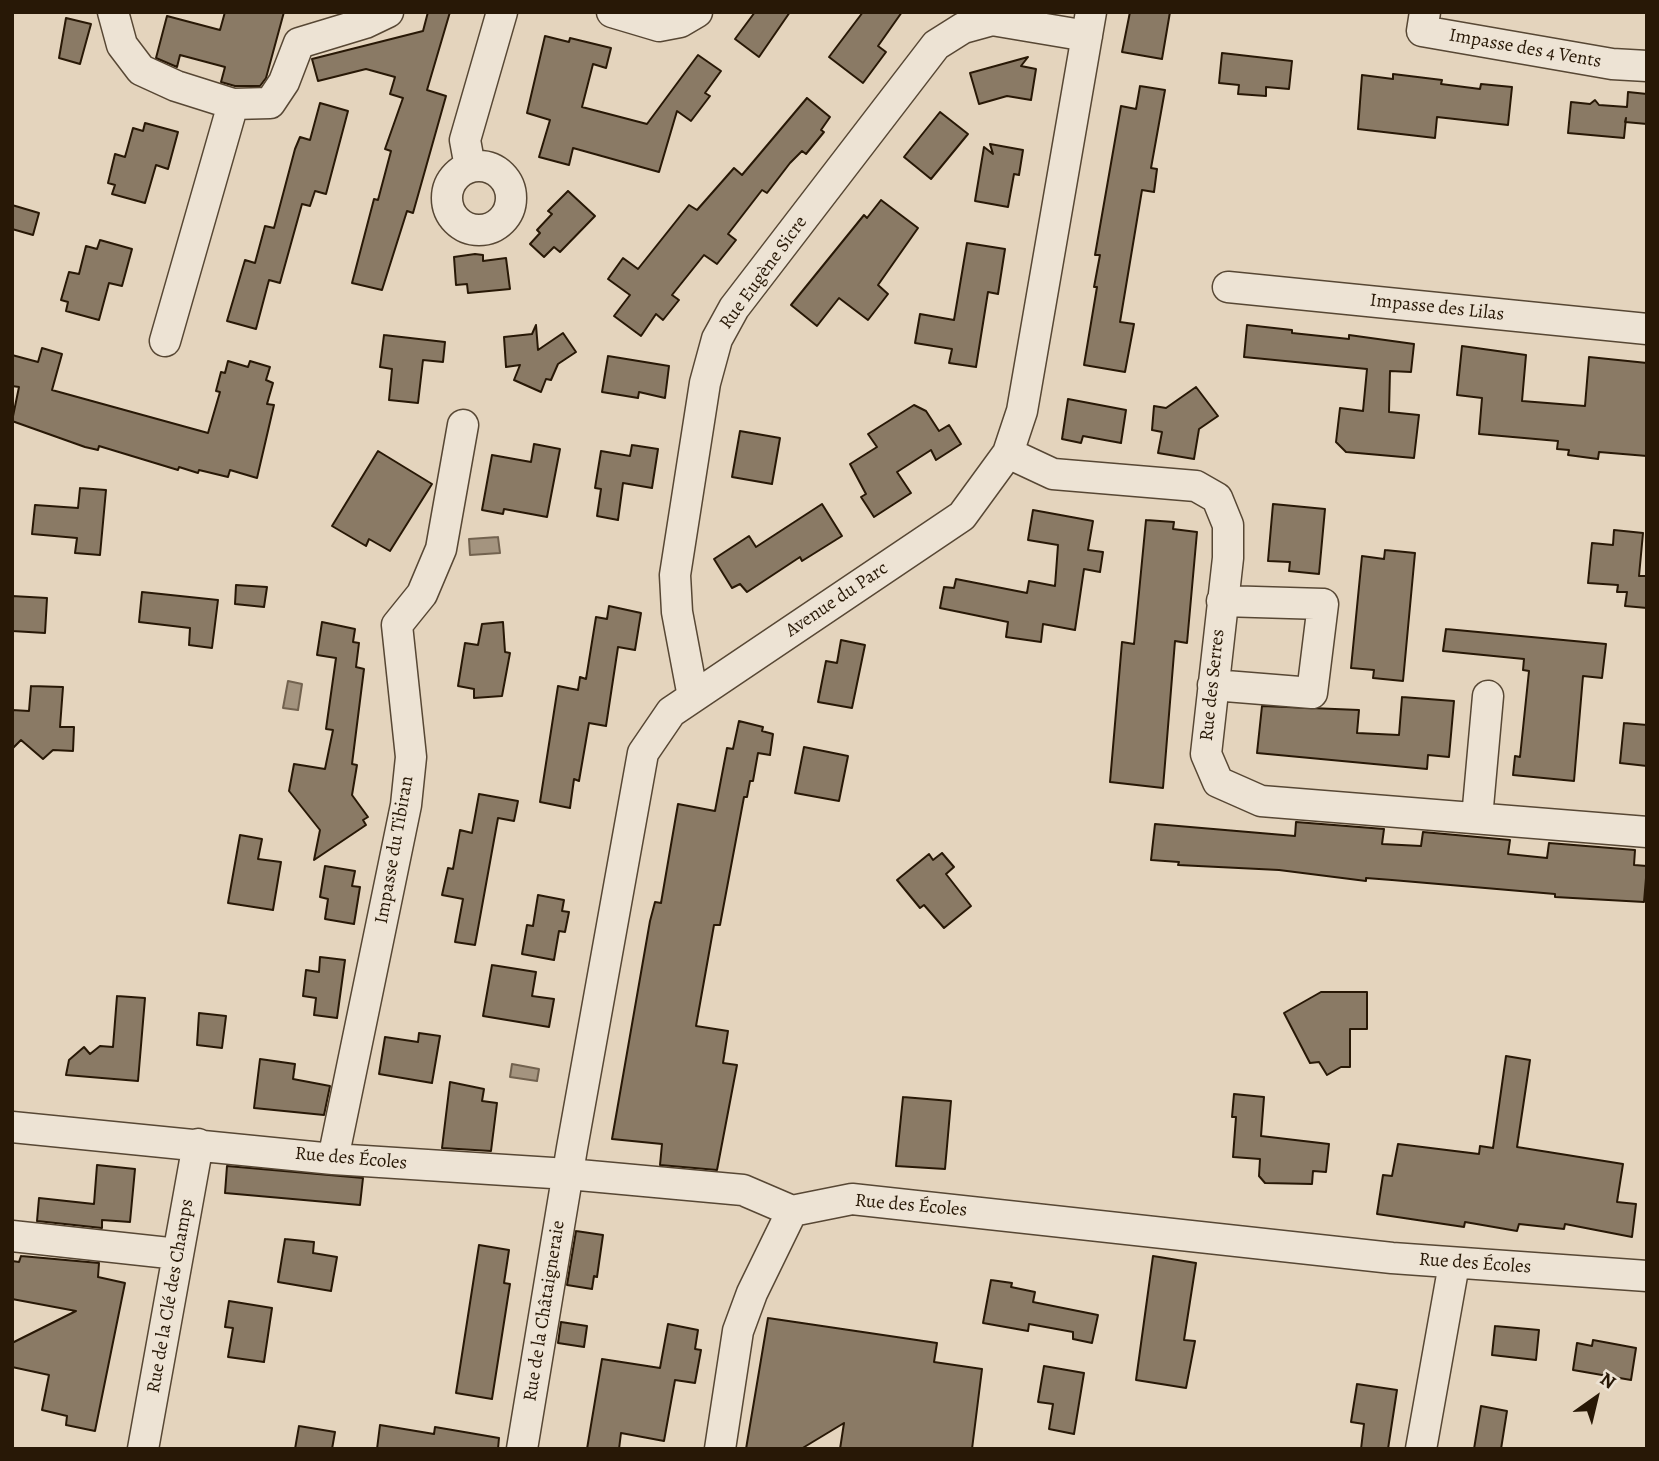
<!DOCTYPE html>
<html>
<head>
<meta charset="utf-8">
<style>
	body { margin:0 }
	#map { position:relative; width:1659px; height:1461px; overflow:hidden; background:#e4d4bd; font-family:Alegreya,serif }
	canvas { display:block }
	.frame { position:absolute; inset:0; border:14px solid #281806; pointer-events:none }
	.north { position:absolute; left:1561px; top:1363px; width:70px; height:70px; -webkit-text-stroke:5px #ede3d4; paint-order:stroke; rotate:34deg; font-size:19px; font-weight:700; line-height:28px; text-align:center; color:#281806 }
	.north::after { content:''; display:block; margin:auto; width:24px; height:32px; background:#281806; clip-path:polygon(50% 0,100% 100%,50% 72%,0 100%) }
</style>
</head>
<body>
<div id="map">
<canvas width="1659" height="1461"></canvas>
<div class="frame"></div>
<div class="north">N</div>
</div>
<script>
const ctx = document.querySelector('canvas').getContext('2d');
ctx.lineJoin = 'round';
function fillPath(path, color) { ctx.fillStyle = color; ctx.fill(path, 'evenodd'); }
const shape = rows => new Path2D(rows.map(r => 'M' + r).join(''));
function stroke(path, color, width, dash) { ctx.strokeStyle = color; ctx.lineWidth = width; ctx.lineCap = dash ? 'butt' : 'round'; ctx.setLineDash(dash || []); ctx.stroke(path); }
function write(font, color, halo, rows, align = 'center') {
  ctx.font = font + ' Alegreya,serif'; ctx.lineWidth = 5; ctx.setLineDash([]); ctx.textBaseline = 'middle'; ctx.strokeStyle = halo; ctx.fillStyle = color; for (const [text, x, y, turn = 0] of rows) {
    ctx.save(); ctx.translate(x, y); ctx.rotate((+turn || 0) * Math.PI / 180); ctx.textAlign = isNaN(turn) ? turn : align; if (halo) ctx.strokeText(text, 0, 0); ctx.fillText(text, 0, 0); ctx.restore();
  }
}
const water = shape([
	[498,537,500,553,470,555,469,539,498,537],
	[288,681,302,684,298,710,283,708,288,681],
	[512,1064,539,1069,537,1081,510,1077,512,1064]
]);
fillPath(water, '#a4947f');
stroke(water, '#72624f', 2);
const building = shape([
	[225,12,284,12,266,78,260,86,235,86,221,82,225,67,180,55,177,67,156,58,167,16,220,30,225,12],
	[428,12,450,12,427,90,446,96,413,213,407,211,382,290,352,283,374,199,378,200,391,151,385,149,403,98,390,94,395,77,366,69,318,81,312,59,423,31,428,12],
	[755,12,790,12,759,57,735,39,755,12],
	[863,12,902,12,878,46,886,52,863,83,829,57,863,12],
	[1130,12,1170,12,1162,59,1122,52,1130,12],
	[66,18,91,24,80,64,59,58,66,18],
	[545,36,569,42,570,38,611,48,606,68,593,64,582,107,647,124,698,55,721,71,705,93,710,96,691,121,677,111,659,172,573,148,569,165,539,157,550,120,527,113,545,36],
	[1222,53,1292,61,1289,89,1266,87,1266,96,1238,94,1239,85,1219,83,1222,53],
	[1028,57,1021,66,1036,69,1031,100,1007,96,979,104,970,73,1028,57],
	[1393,74,1442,80,1441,84,1480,89,1481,84,1512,87,1508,125,1437,117,1435,138,1358,129,1362,75,1393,79,1393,74],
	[1140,86,1165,90,1151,168,1157,169,1154,192,1142,190,1120,322,1134,324,1125,372,1084,365,1097,287,1094,287,1100,255,1095,255,1121,106,1136,109,1140,86],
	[1628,92,1647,94,1647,124,1625,122,1626,118,1624,138,1568,133,1571,102,1590,104,1595,100,1599,105,1627,107,1628,92],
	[807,98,830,117,821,130,824,132,806,154,802,151,790,163,767,193,762,190,728,234,736,240,717,264,704,255,672,295,679,300,663,320,656,314,641,336,614,316,630,295,608,279,623,258,638,269,689,205,697,210,734,168,742,175,807,98],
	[320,103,348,111,326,194,315,191,310,206,302,204,280,283,269,280,256,329,227,321,245,260,255,263,265,226,274,228,295,149,300,137,310,140,320,103],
	[940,112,968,134,931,179,904,157,940,112],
	[145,123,178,132,168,169,156,165,145,203,112,194,115,185,108,183,115,154,125,157,133,128,143,131,145,123],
	[990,144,1023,150,1019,175,1014,174,1008,207,975,201,984,147,993,154,990,144],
	[568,191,595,216,560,252,554,247,544,257,530,244,540,233,537,230,552,214,548,211,568,191],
	[881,200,918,228,878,285,888,294,868,320,839,298,817,326,791,305,864,215,867,218,881,200],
	[12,205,39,213,33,235,12,229,12,205],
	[100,240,132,249,122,286,109,283,99,320,66,311,68,302,61,300,69,272,79,274,86,246,97,249,100,240],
	[967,243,1005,249,998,294,988,292,976,367,949,363,952,349,915,343,920,314,954,320,967,243],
	[475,254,483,255,483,261,506,258,510,289,468,293,467,284,456,285,454,257,475,254],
	[536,325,538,350,563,333,576,352,558,364,551,380,546,379,541,392,514,380,520,365,506,367,504,337,532,334,536,325],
	[1247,325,1292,330,1292,333,1349,339,1349,335,1414,344,1411,372,1390,371,1389,412,1419,415,1414,458,1346,452,1336,442,1340,408,1363,411,1367,369,1244,357,1247,325],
	[384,335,445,342,443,362,423,360,418,403,389,400,392,369,380,367,384,335],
	[1462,346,1526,355,1522,401,1585,406,1589,357,1647,363,1647,456,1599,452,1598,459,1568,455,1569,450,1557,449,1558,441,1479,434,1482,398,1457,395,1462,346],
	[42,348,62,354,52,390,208,433,220,392,216,391,221,372,225,373,228,361,248,367,250,361,270,367,266,380,273,383,267,404,274,405,257,478,230,470,228,477,199,470,198,473,179,467,178,470,99,446,98,450,85,447,12,421,19,387,12,386,12,355,38,362,42,348],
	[608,356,669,366,665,398,639,392,638,398,602,392,608,356],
	[1196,387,1218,416,1199,429,1194,459,1158,453,1162,432,1152,430,1154,406,1166,408,1196,387],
	[1068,399,1126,410,1121,443,1083,436,1081,443,1062,439,1068,399],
	[914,405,926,411,939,431,949,425,961,444,936,460,931,450,897,472,911,493,874,517,861,497,866,494,850,464,877,447,868,434,914,405],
	[740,431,780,438,772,484,732,477,740,431],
	[534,444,560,449,547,517,504,509,503,514,482,510,492,455,531,462,534,444],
	[632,445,658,449,652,488,623,483,618,520,597,516,601,489,595,488,601,451,630,456,632,445],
	[378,451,432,484,390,551,369,539,366,546,332,526,378,451],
	[80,488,106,490,100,555,75,553,77,538,32,534,35,505,78,508,80,488],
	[822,504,842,536,802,561,800,557,747,592,740,584,732,588,714,559,749,536,756,547,822,504],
	[1273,504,1325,509,1319,574,1289,571,1290,562,1268,561,1273,504],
	[1033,510,1093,521,1088,550,1103,552,1100,572,1084,569,1075,630,1043,624,1041,642,1006,637,1008,622,940,608,944,587,954,588,956,579,1027,593,1029,581,1055,586,1058,545,1028,540,1033,510],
	[1146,520,1174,522,1173,529,1197,532,1187,643,1175,641,1163,788,1110,782,1122,642,1134,644,1146,520],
	[1614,530,1643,533,1639,576,1647,576,1647,608,1625,606,1627,592,1617,592,1618,585,1588,583,1592,543,1613,545,1614,530],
	[1385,550,1415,553,1403,681,1373,678,1374,670,1351,668,1362,556,1384,559,1385,550],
	[236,585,267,587,264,607,235,604,236,585],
	[142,592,218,600,212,648,189,645,190,628,139,622,142,592],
	[12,596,47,598,45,633,12,631,12,596],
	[609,606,641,613,635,650,618,647,606,726,589,723,579,781,574,779,570,808,540,802,558,686,578,690,580,677,586,679,596,617,607,619,609,606],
	[322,622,355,629,353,642,359,643,356,667,364,669,352,764,357,765,352,795,368,817,363,820,366,825,314,860,320,830,289,791,294,764,325,769,333,730,326,729,336,658,317,655,322,622],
	[503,622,505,652,510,653,502,696,474,698,474,689,458,686,465,643,478,645,482,624,503,622],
	[1446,629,1606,644,1602,678,1583,676,1574,781,1513,775,1515,756,1520,757,1529,671,1523,670,1524,659,1443,651,1446,629],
	[841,640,865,645,852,708,818,702,826,661,837,663,841,640],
	[31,686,63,687,60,727,74,727,73,751,53,750,43,759,21,740,12,749,12,710,29,711,31,686],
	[1402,697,1454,701,1449,757,1428,755,1427,769,1257,753,1262,706,1359,710,1357,733,1399,735,1402,697],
	[739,721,763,727,762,731,773,734,770,755,758,753,753,781,750,781,747,797,744,797,720,925,714,925,696,1026,728,1031,723,1063,737,1065,717,1170,660,1165,662,1144,612,1139,650,921,655,902,661,903,678,804,715,811,727,748,733,749,739,721],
	[1624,723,1647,725,1647,766,1620,763,1624,723],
	[804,747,848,756,839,801,795,793,804,747],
	[479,794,518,801,514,821,498,818,475,945,455,942,463,899,442,895,448,868,453,869,460,830,472,833,479,794],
	[1296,822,1384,829,1382,844,1421,846,1423,832,1510,840,1508,854,1547,858,1549,843,1635,850,1634,865,1647,866,1644,902,1555,897,1555,894,1392,880,1366,878,1366,881,1279,870,1178,865,1179,862,1151,860,1155,824,1295,836,1296,822],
	[240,835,262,839,258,859,281,862,273,910,228,903,240,835],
	[942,853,954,867,946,874,971,906,944,928,924,905,920,908,897,880,929,854,933,860,942,853],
	[325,866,355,871,352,886,360,887,354,924,325,919,328,899,320,897,325,866],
	[538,895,564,900,562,911,569,912,565,932,559,931,554,960,522,954,527,925,533,926,538,895],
	[320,957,345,960,337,1018,314,1015,316,998,303,996,306,970,319,972,320,957],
	[492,965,536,972,532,996,554,999,549,1027,483,1016,492,965],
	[1321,992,1367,992,1367,1029,1350,1029,1350,1067,1341,1067,1327,1075,1319,1062,1310,1063,1284,1013,1321,992],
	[117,996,145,998,138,1081,66,1075,69,1060,84,1047,90,1054,100,1046,113,1047,117,996],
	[199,1013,226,1016,222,1048,197,1045,199,1013],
	[419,1033,440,1036,432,1083,379,1074,385,1037,418,1042,419,1033],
	[1506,1056,1530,1060,1517,1147,1623,1164,1617,1202,1636,1204,1632,1237,1565,1224,1564,1229,1519,1224,1517,1231,1465,1222,1464,1227,1377,1214,1383,1175,1392,1176,1398,1144,1479,1154,1480,1146,1493,1148,1506,1056],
	[260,1059,295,1064,293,1079,330,1086,324,1115,254,1108,260,1059],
	[450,1082,484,1089,482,1101,497,1103,491,1151,442,1148,450,1082],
	[1234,1094,1264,1097,1261,1136,1329,1144,1326,1172,1313,1171,1312,1184,1265,1183,1259,1176,1260,1159,1233,1157,1236,1117,1232,1117,1234,1094],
	[903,1097,951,1101,945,1169,896,1166,903,1097],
	[97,1165,135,1169,130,1222,102,1220,102,1228,37,1221,39,1198,94,1204,97,1165],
	[227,1166,363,1178,360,1205,225,1193,227,1166],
	[576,1231,603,1235,597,1277,594,1276,592,1289,567,1285,576,1231],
	[285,1239,314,1242,313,1253,337,1257,331,1291,278,1282,285,1239],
	[479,1245,509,1250,504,1283,510,1284,492,1399,456,1393,479,1245],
	[21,1256,99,1263,98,1277,125,1283,95,1431,66,1425,67,1416,42,1410,49,1375,12,1367,12,1343,76,1311,12,1299,12,1261,19,1262,21,1256],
	[1153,1256,1196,1263,1184,1340,1195,1341,1186,1388,1136,1380,1153,1256],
	[991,1280,1012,1283,1011,1287,1035,1292,1033,1302,1098,1315,1092,1343,1073,1339,1073,1332,1029,1324,1028,1331,983,1323,991,1280],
	[229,1301,272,1308,264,1362,228,1357,233,1328,225,1327,229,1301],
	[768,1318,937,1343,934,1362,982,1369,972,1449,840,1449,844,1423,801,1449,746,1449,768,1318],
	[561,1322,587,1326,584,1347,558,1343,561,1322],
	[668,1324,698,1330,695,1349,701,1350,695,1383,675,1380,664,1441,621,1433,619,1449,587,1449,602,1359,660,1368,668,1324],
	[1495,1326,1539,1330,1536,1360,1492,1355,1495,1326],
	[1593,1340,1636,1348,1631,1380,1573,1370,1577,1343,1592,1346,1593,1340],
	[1044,1366,1084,1373,1074,1434,1049,1429,1053,1404,1038,1402,1044,1366],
	[1357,1384,1397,1390,1388,1449,1361,1449,1364,1424,1351,1422,1357,1384],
	[1481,1406,1507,1411,1501,1449,1474,1449,1481,1406],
	[380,1425,434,1434,435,1427,499,1438,498,1449,377,1449,380,1425],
	[299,1426,335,1432,332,1449,295,1449,299,1426]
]);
fillPath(building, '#8a7a65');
stroke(building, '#281806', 2);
const minor = shape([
	[113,12,122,45,141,70,176,86,233,104,270,103,284,82,299,43,365,23,388,12],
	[612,12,659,26,680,22,697,12],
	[1425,12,1422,31,1612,64,1647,66],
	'447 198a32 32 0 1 1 64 0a32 32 0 1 1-64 0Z',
	[470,167,465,140,502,12],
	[1228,287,1647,329],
	[165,341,233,104],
	[1008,453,1053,474,1196,486,1217,498,1228,525,1228,558,1206,754,1218,782,1261,801,1647,832],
	[1213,685,1312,693,1323,604,1222,601],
	[693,697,677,612,675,575,705,383,717,339,734,308,936,45,963,28,992,20,1087,36],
	[1477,818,1488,696],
	[12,1127,333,1159,568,1174,743,1190,792,1211,852,1199,1392,1258,1647,1276],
	[333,1159,406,805,411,757,397,625,422,594,441,549,463,425],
	[12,1236,178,1254],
	[143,1449,198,1144],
	[522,1449,572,1148,643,753,671,712,962,516,1008,453,1022,411,1091,12],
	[720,1449,738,1331,752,1293,792,1211],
	[1421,1449,1454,1264]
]);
stroke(minor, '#574734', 33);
stroke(minor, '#ede3d4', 30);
write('19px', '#281806', '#ede3d4', [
	["Impasse des 4 Vents",1525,49,10],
	["Rue Eugène Sicre",764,273,-54],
	["Impasse des Lilas",1437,308,6],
	["Avenue du Parc",837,600,-34],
	["Rue des Serres",1213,685,-84],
	["Impasse du Tibiran",395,850,-80],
	["Rue des Écoles",351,1159,5],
	["Rue des Écoles",911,1206,5],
	["Rue des Écoles",1475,1264,4],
	["Rue de la Clé des Champs",171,1296,-80],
	["Rue de la Châtaigneraie",545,1311,-81]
]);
</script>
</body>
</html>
